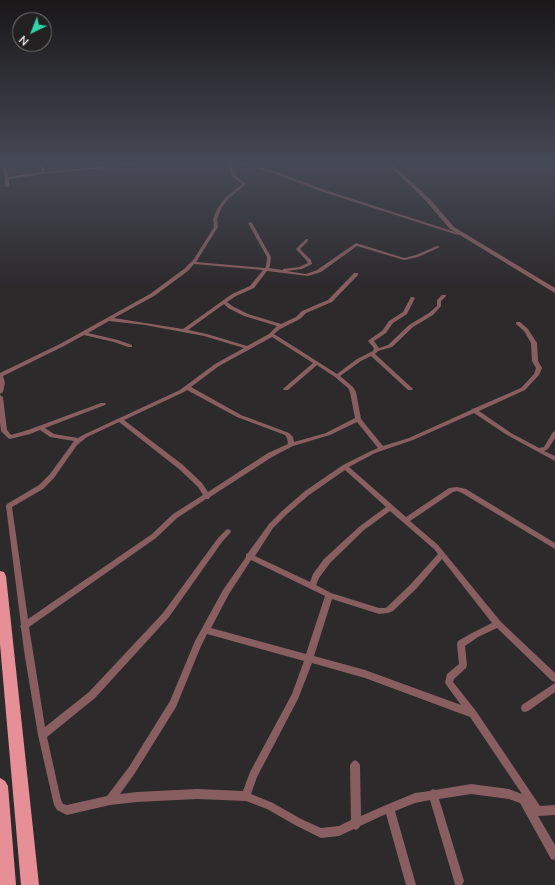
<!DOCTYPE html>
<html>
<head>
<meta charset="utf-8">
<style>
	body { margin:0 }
	#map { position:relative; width:555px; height:885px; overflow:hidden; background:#2d2a2c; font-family:"Nunito Sans",sans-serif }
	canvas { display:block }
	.north { position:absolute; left:12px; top:12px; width:40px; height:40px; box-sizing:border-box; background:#232022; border:1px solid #777476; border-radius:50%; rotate:223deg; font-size:11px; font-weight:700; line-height:16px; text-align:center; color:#f4f2f3 }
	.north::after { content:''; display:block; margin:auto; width:14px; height:18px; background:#31d4a9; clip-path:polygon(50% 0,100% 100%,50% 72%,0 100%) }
</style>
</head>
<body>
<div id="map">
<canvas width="555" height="885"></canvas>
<div class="north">N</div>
</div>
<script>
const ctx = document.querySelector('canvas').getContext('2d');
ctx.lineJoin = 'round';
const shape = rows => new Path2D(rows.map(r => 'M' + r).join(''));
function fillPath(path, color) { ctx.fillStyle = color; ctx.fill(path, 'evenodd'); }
fillPath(shape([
	[545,163,555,163,555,166,546,164,545,163]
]), '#0d1234');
fillPath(shape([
	[2,163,6,163,8,177,42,172,39,163,43,163,45,172,135,163,145,163,143,164,44,174,9,179,9,186,7,187,5,186,5,178,2,163],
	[229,163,233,163,236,176,246,184,227,200,221,209,217,219,218,227,196,262,265,268,266,266,267,257,248,223,250,222,252,223,271,257,270,266,269,268,283,270,283,269,299,267,308,263,307,261,296,249,306,239,308,239,308,241,300,249,311,260,312,264,302,269,287,271,306,274,317,270,356,243,404,258,416,255,437,246,440,247,418,257,404,260,357,246,321,272,308,276,267,271,254,288,236,296,227,302,232,306,248,314,281,324,296,317,302,311,328,300,354,273,358,273,358,275,332,302,306,313,300,319,280,329,274,334,337,374,357,359,373,351,374,348,368,341,369,340,382,331,389,321,403,312,411,297,413,297,415,298,407,314,393,323,386,333,374,341,379,348,388,345,409,325,429,313,437,306,437,300,442,295,446,295,446,296,441,301,441,306,433,315,413,327,392,347,378,351,375,354,412,388,413,389,412,390,408,390,371,356,361,361,340,376,353,387,356,392,361,419,383,446,409,438,471,410,472,409,475,408,521,388,534,374,536,368,532,361,531,343,524,331,516,324,516,322,520,322,528,329,537,343,538,361,542,368,539,375,525,390,479,411,511,433,539,448,544,447,553,432,555,431,555,438,548,449,544,451,555,456,555,461,507,435,474,413,413,440,375,453,349,467,406,517,449,488,457,487,466,489,555,543,555,549,462,493,457,491,453,492,410,521,438,545,501,622,555,673,555,682,552,681,497,628,478,637,465,646,467,665,466,668,454,679,453,682,476,711,538,803,540,806,555,805,555,815,538,816,555,845,555,860,551,859,520,803,509,799,471,794,439,799,464,881,462,885,455,885,454,881,430,800,415,803,395,811,416,885,406,885,386,814,360,826,359,828,356,830,354,829,339,836,321,838,295,825,267,809,246,801,197,799,137,802,110,805,67,815,57,810,54,805,38,735,25,657,21,628,20,626,21,625,6,506,7,504,39,485,50,474,74,441,50,437,40,430,30,434,10,439,8,438,1,431,0,422,0,395,3,397,7,430,11,435,28,430,101,403,105,403,106,404,105,405,45,428,54,434,78,438,83,435,180,390,215,364,244,348,204,336,145,325,109,321,88,333,118,340,132,345,132,347,128,347,114,342,84,335,64,346,3,376,5,383,3,392,0,394,0,373,60,344,150,294,184,269,194,259,214,227,213,219,217,209,225,198,242,184,232,176,229,163],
	[194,264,263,270,250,286,232,294,183,329,145,323,114,318,154,296,188,271,194,264],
	[224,304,228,308,244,316,277,326,269,334,247,346,207,334,188,330,224,304],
	[272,337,313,363,284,388,283,389,284,390,288,390,317,365,335,377,348,388,350,392,355,418,326,433,294,442,293,437,289,433,241,415,191,387,219,366,272,337],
	[187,390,237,417,285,435,287,438,288,444,268,453,208,492,202,483,183,465,124,420,184,392,187,390],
	[119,422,179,469,198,487,203,495,173,514,152,534,28,619,12,507,43,489,54,478,77,445,87,437,119,422],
	[357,422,378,448,371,451,343,465,305,491,282,511,269,524,248,553,246,554,246,557,223,590,195,641,170,701,129,767,107,796,67,805,63,804,61,800,47,737,95,698,169,617,222,542,231,532,230,530,228,529,226,530,218,538,163,613,89,692,45,727,29,627,156,538,177,518,206,499,209,499,210,497,272,457,293,446,330,435,357,422],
	[345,470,386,507,360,526,324,559,313,574,310,582,255,556,273,528,286,515,309,495,345,470],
	[390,511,434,549,438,554,410,585,387,607,385,608,379,608,331,593,316,585,319,578,330,563,364,530,390,511],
	[442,559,492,623,472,633,458,641,457,644,459,664,447,674,445,683,461,705,365,670,314,656,332,599,379,614,388,613,393,611,416,589,442,559],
	[251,560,325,596,306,654,211,628,229,594,251,560],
	[207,634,304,661,292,694,250,772,243,791,197,789,137,792,120,794,135,773,176,707,201,646,207,634],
	[312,663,365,678,470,717,522,794,509,789,471,784,435,790,433,789,430,791,415,793,386,805,361,816,360,765,358,762,355,760,352,762,350,765,351,820,339,826,321,828,301,819,273,803,251,794,257,777,298,699,312,663],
	[238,163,243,163,275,171,322,189,461,234,458,235,320,191,273,173,238,163],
	[555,683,555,692,528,711,525,712,522,711,521,708,522,705,555,683]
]), '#895e61');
fillPath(shape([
	[387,163,391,163,430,199,454,227,555,288,555,293,450,229,426,201,387,163]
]), '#895e61');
fillPath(shape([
	[0,571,4,572,6,576,39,885,21,885,0,644,0,571],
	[0,778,5,781,8,786,16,885,0,885,0,778]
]), '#e78f96');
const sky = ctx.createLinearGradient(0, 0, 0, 287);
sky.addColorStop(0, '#191718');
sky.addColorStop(0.57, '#464a56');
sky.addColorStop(1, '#464a5600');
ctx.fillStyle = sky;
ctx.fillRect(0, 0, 555, 287);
</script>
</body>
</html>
